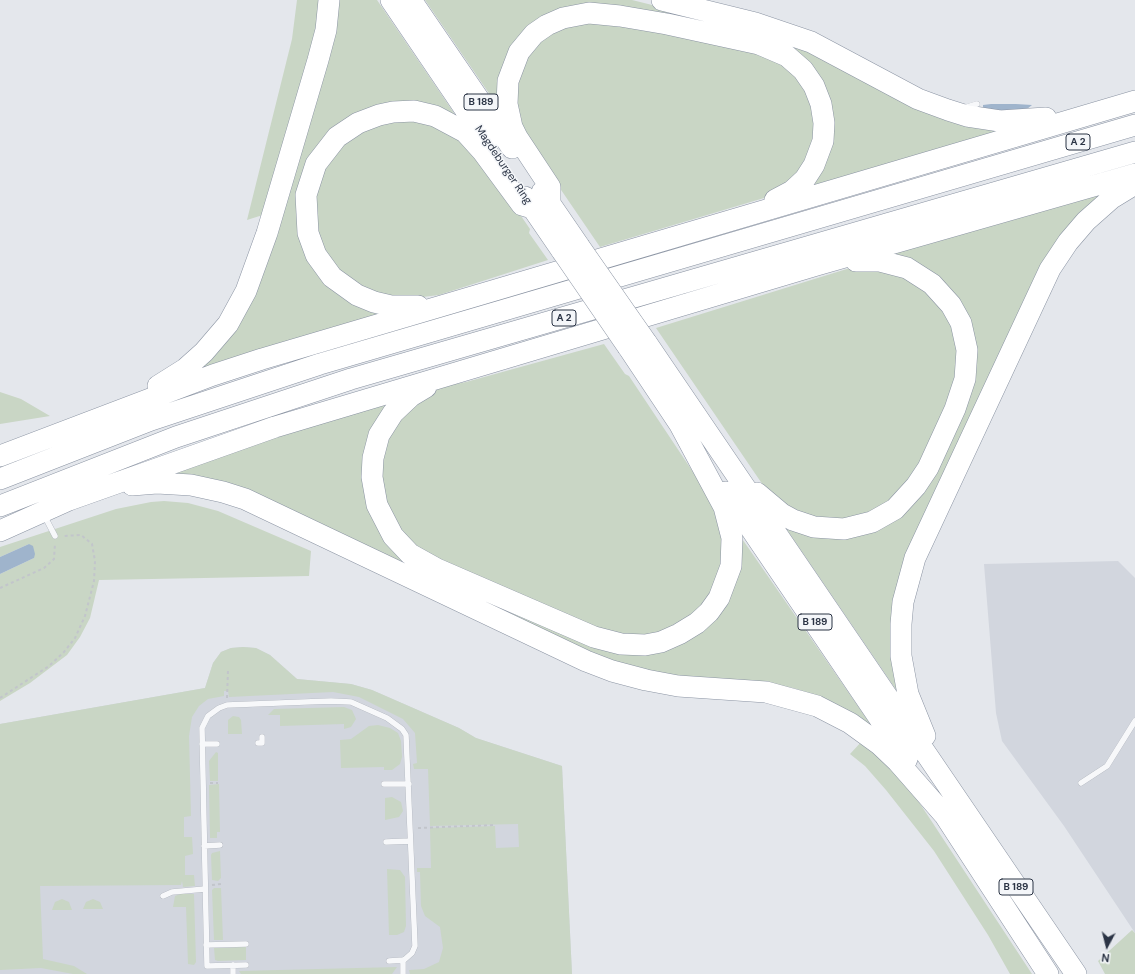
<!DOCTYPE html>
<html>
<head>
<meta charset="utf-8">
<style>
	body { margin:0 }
	#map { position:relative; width:1135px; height:974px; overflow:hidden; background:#e4e7ec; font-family:"DM Sans",sans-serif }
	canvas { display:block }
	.north { position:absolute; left:1087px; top:926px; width:40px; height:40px; -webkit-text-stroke:3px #f4f6f9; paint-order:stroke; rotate:187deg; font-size:11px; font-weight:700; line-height:16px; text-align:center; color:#2b3445 }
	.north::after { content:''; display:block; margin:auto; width:14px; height:18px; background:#2b3445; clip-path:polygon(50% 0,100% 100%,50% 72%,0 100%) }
</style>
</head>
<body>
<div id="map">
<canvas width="1135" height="974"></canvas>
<div class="north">N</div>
</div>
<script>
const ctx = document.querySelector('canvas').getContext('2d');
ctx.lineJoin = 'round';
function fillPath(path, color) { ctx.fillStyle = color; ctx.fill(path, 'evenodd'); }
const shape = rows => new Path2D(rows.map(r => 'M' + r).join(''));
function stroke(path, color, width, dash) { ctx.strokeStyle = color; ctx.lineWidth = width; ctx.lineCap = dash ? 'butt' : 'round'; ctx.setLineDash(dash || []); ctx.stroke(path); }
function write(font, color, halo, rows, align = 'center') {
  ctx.font = font + ' "DM Sans",sans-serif'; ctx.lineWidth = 3; ctx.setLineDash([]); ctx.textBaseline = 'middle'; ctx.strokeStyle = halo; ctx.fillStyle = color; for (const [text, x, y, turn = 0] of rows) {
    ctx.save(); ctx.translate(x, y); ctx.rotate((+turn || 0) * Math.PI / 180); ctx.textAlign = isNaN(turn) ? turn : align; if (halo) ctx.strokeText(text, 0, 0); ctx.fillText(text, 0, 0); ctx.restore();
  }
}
fillPath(shape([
	[1118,561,1135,578,1135,933,1064,826,1002,741,996,713,984,564],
	[243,647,256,648,270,655,297,679,351,684,372,690,459,728,476,738,562,766,572,974,0,974,0,724,205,688,213,663,221,652,231,648]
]), '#d2d6de');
fillPath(shape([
	[297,0,325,0,269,213,247,220,292,39],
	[335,0,377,0,458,119,446,114,337,127,302,240,387,312,179,380,218,346],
	[425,0,632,0,749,29,1010,129,796,196,825,159,802,58,552,13,499,108],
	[591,21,742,47,784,64,803,84,818,125,808,164,778,192,764,198,600,247,527,140,516,118,519,69,545,34],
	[405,118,445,127,488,168,530,229,529,233,548,260,439,295,398,300,346,281,337,272,314,229,317,179,351,134],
	[1113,188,1062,234,1050,251,924,522,899,694,781,521,796,529,909,509,931,483,968,402,976,372,977,348,974,337,886,255],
	[888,267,934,295,957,334,955,390,904,494,859,521,804,517,767,491,656,328,850,268],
	[604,344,625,374,629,376,709,496,715,509,725,551,710,600,669,632,622,638,429,558,390,523,377,469,394,422,439,387,466,382],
	[0,392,21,399,50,416,0,424],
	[401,395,383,412,378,529,560,631,689,637,738,533,871,725,809,693,793,688,777,685,665,675,601,658,249,492,158,475],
	[164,501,188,503,218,511,311,551,309,576,99,580,90,618,80,637,67,655,30,683,0,701,0,574,34,558,29,544,0,557,0,547,116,509,151,502],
	[243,647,256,648,270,655,297,679,351,684,372,690,459,728,476,738,562,766,572,974,410,974,409,970,424,969,439,962,443,948,440,927,425,916,421,906,420,872,417,872,417,868,431,868,430,828,495,826,496,848,519,847,518,824,430,826,428,769,414,769,413,764,417,763,415,733,403,719,359,697,333,692,229,697,228,691,224,691,224,696,208,699,199,706,192,717,189,736,191,816,184,817,184,837,192,837,193,854,185,856,185,875,194,875,195,886,183,887,182,881,181,885,40,886,43,959,74,966,87,974,73,974,41,968,0,970,0,724,205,688,213,663,221,652,231,648],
	[344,707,352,710,356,719,351,727,344,729,344,724,280,726,280,715,268,715,274,709],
	[233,716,239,717,241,720,242,734,228,734,228,720],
	[378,725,390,728,398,733,401,741,402,757,400,764,392,770,384,770,384,767,341,768,340,740,351,739,369,726],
	[863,740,913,793,1032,974,1010,974,988,935,934,851,886,790,865,766,850,754],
	[216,752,218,753,218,781,210,781,209,761],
	[219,784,220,832,217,832,217,838,210,838,209,785],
	[392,797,401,802,403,811,399,817,385,820,385,798],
	[220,851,221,878,218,881,212,880,211,855,212,853],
	[387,869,400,870,405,877,406,926,404,932,397,935,389,935],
	[214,888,221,888,223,940,214,940,212,890],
	[180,894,194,894,196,962,194,965,188,964,186,907,173,907,175,896],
	[62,899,69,902,72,910,52,910,55,902],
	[93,899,100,902,103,909,83,909,86,902],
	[1132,930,1135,933,1135,974,1105,974,1098,961],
	[246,947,246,960,218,961,215,960,214,948],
	[397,967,392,974,241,974,239,971]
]), '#c9d6c5');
fillPath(shape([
	[991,104,1016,104,1032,105,1027,109,1008,112,983,109,983,105],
	[29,544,33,546,35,554,34,558,0,574,0,557]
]), '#9fb4cc');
const lane = shape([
	[964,108,977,104],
	[44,515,55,536],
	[258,743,262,743,262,737],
	[202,744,217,744],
	[1081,783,1107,766,1135,721],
	[384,784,409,784],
	[386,842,410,841],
	[204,846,220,845],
	[163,896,172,892,205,889],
	[206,945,246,944],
	[403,960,403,974],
	[233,965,233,974],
	[246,965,207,966,202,728,208,716,219,708,227,705,331,701,351,702,387,718,402,729,406,735,415,946,412,953,404,960,389,961]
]);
const highway = shape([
	[391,0,488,143],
	[411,0,512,148],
	[662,0,755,23,811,42,918,99,948,110,967,116,1000,121,1046,118],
	[542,192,579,246],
	[525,197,562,251],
	[550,204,550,187,517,137,512,127,507,104,508,81,519,52,534,34,547,25,563,18,589,13,620,16,667,24,759,44,787,56,803,70,814,86,821,104,824,123,823,141,814,165,805,179,792,191,775,200],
	[418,306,391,306,374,302,357,295,332,277,316,255,308,233,306,195,316,164,337,137,358,123,379,115,393,112,414,111,435,116,465,132,483,152,522,205,532,208],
	[646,342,1076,974],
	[628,347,688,437],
	[158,386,185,369,204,352,228,324,246,291,267,233,318,60,326,30,329,0],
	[426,387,411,396,393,413,379,435,373,458,372,477,377,505,393,536,410,554,437,569,594,637,621,644,645,645,661,642,679,634,697,623,709,612,719,598,731,566,732,538,724,507,680,425],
	[0,456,213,375,262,359,1135,101],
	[0,479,151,420,320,364,1135,125],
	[132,485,157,483,191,485,223,492,245,499,586,661,612,671,646,680,678,686,766,692,817,706,850,723,879,744,898,762,948,819],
	[726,492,907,759],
	[757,493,782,514,793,520,814,527,844,529,872,522,895,509,916,486,928,468,955,409,965,379,967,350,961,323,951,305,932,284,907,268,880,261,856,261],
	[0,506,176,437,351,379,1135,152],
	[0,531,69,500,275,427,817,265,1135,174],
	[925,736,908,694,901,656,901,624,903,602,915,558,1050,269,1068,242,1086,221,1112,198,1135,184],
	[940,808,1048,974]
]);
stroke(lane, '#a9aeb7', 6);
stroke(highway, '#8b94a3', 22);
stroke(shape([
	[0,588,44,568,54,559,55,543],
	[0,698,49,666,64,652,75,638,85,616,94,581,95,561,92,544,81,535,63,536],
	[227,698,228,670],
	[210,783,218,783],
	[418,828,495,825],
	[212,885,221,884]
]), '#c2c5cb', 2, [3, 3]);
stroke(lane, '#f7f8fa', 5.5);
stroke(highway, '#fff', 21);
const highwayBridge = shape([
	[579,246,646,342],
	[562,251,628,347]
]);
stroke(highwayBridge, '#8b94a3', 22, []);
stroke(highwayBridge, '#fff', 21);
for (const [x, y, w] of [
	[481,102,34],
	[1078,142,24],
	[564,318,24],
	[815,622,34],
	[1016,887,34]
]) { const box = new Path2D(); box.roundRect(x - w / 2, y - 8, w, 16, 3); ctx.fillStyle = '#f4f6f9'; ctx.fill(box); stroke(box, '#2b3445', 1); }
write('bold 10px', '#2b3445', null, [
	["B 189",481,102],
	["A 2",1078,142],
	["A 2",564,318],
	["B 189",815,622],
	["B 189",1016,887]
]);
write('11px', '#2b3445', '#f4f6f9', [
	["Magdeburger Ring",503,165,56]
]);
</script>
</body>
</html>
